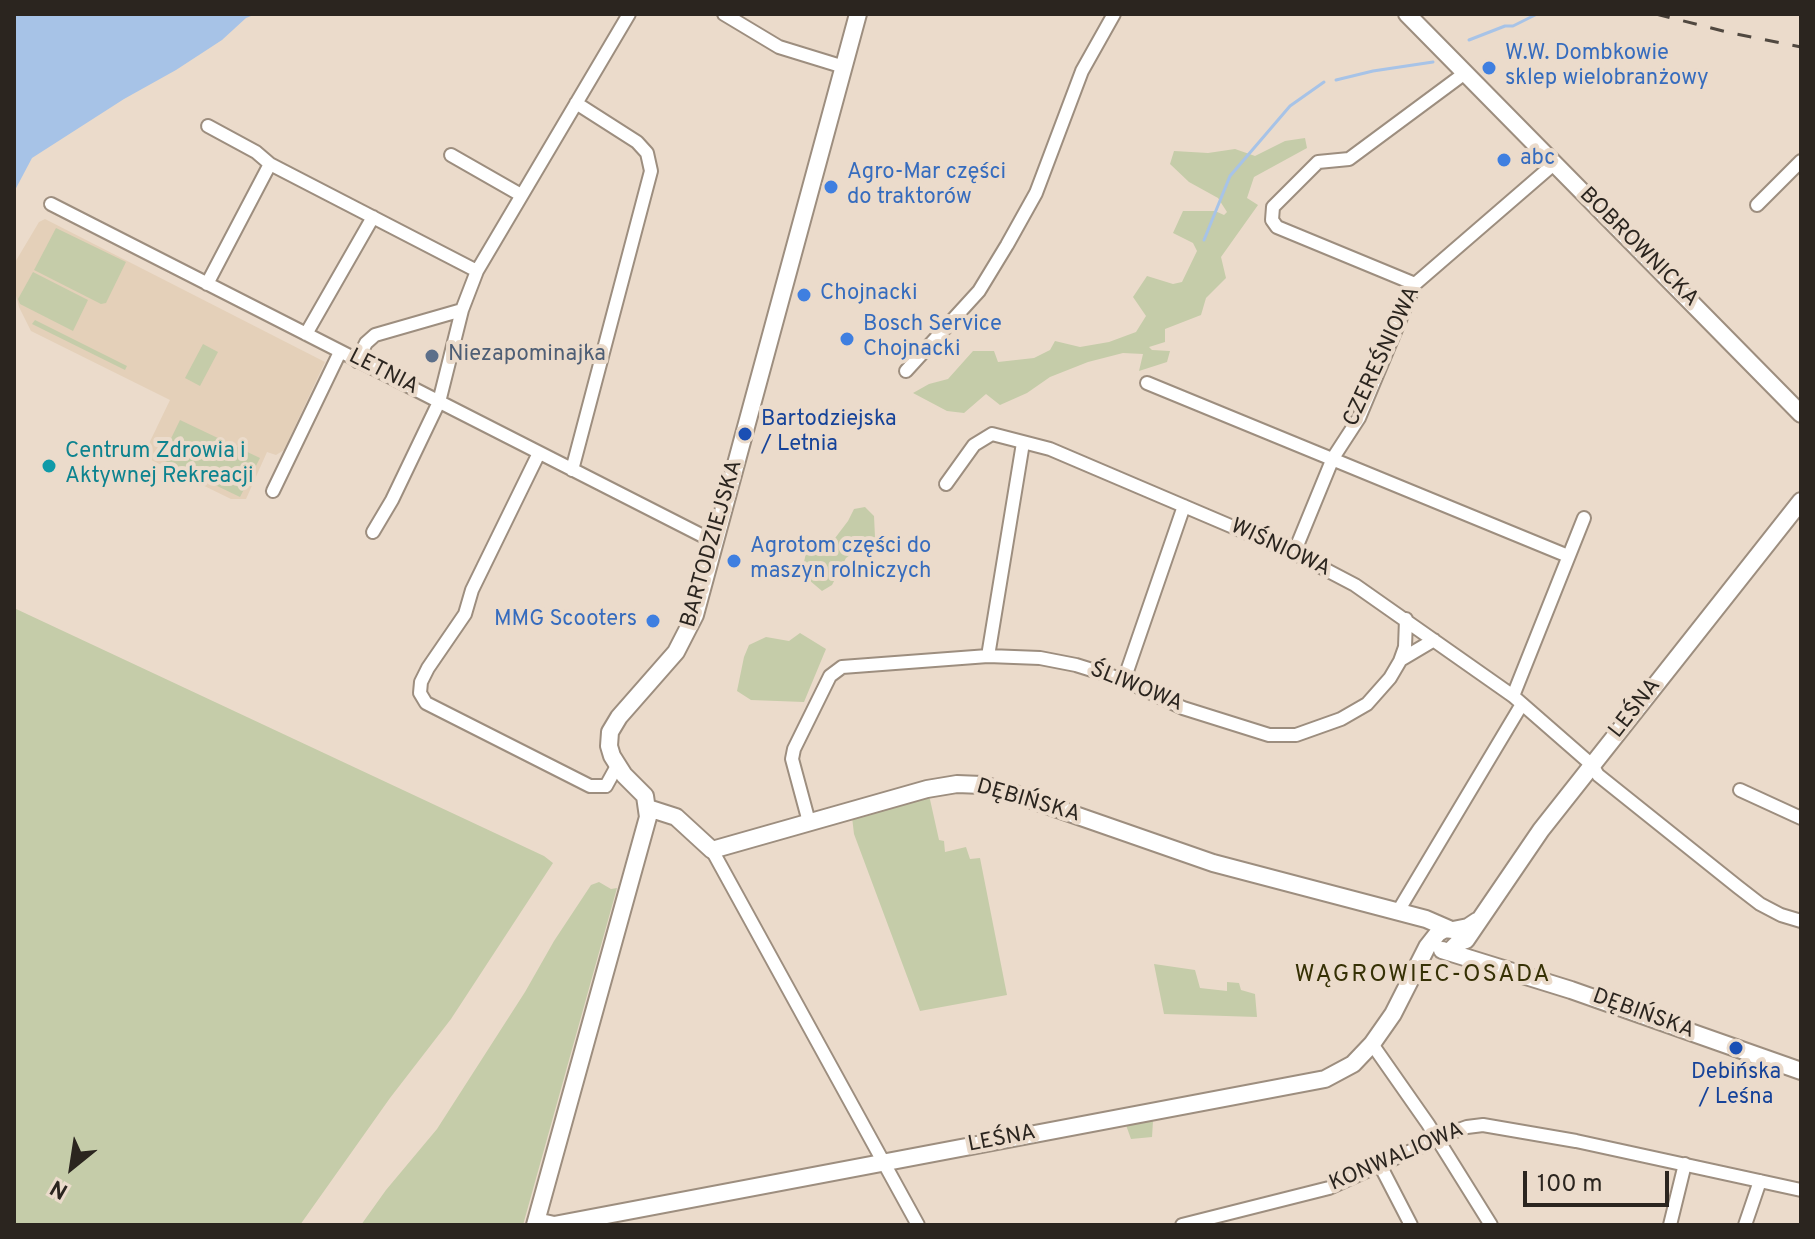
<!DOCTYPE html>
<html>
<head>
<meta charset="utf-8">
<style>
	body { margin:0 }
	#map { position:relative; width:1815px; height:1239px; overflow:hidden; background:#ebdbcb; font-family:Overpass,sans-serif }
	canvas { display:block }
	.frame { position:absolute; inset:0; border:16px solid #2b251f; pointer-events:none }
	.north { position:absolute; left:32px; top:1127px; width:80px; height:80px; -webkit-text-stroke:6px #ebdbcb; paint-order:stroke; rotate:210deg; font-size:22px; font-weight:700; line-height:32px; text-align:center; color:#2b251f }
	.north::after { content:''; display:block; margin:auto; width:28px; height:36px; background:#2b251f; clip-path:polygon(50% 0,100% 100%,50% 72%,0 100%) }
	.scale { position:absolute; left:1523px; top:1171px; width:146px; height:36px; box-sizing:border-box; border:4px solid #2b251f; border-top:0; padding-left:10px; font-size:24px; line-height:28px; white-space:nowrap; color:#2b251f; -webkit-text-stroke:6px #ebdbcb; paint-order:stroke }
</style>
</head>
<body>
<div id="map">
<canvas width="1815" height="1239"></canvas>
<div class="frame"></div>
<div class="north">N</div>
<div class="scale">100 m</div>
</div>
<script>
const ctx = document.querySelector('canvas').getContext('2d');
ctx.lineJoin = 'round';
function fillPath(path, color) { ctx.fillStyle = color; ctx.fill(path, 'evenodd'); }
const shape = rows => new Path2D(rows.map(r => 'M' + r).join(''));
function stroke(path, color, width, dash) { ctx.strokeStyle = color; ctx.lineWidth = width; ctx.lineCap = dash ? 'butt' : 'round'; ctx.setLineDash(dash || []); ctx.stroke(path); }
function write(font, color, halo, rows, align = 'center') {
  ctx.font = font + ' Overpass,sans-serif'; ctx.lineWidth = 8; ctx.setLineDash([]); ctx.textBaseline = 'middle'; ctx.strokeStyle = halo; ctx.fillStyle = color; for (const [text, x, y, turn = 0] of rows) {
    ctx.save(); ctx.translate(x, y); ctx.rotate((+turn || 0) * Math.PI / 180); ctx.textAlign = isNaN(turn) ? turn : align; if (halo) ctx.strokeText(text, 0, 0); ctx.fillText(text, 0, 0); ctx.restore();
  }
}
fillPath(shape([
	[45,219,325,362,284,450,276,455,267,452,246,499,231,499,143,456,170,400,31,331,19,307,14,288,14,264,39,222]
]), '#e4d0b9');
fillPath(shape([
	[1305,138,1307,148,1254,177,1247,198,1258,205,1221,257,1226,278,1206,298,1201,315,1165,329,1165,342,1149,347,1152,350,1170,351,1167,362,1139,371,1143,354,1123,353,1088,362,1050,377,1027,393,1000,405,986,394,964,413,947,411,913,393,929,384,948,379,973,351,994,351,998,362,1034,358,1050,350,1055,341,1080,347,1109,342,1136,332,1146,316,1133,297,1147,276,1173,284,1182,282,1197,251,1193,243,1173,233,1183,211,1215,211,1224,215,1227,212,1218,198,1189,182,1170,164,1174,151,1208,153,1235,149,1255,156,1285,141],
	[56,228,126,262,106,303,101,304,34,270],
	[33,272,88,300,73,331,20,304,18,299],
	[35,320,127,366,125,370,32,324],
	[203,344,218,352,200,386,185,378],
	[180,420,260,458,240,497,161,459],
	[865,507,874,516,875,537,846,558,832,585,822,591,809,580,804,562,807,548,826,550,848,521,854,509],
	[14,608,544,856,553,863,451,1019,390,1098,300,1225,14,1225],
	[800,633,826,649,804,702,751,700,737,691,744,657,749,645,766,637,789,641],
	[929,795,939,840,944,841,945,852,966,847,970,859,980,858,1007,995,920,1011,854,834,852,817],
	[599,882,611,889,617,888,523,1225,361,1225,386,1190,437,1129,525,992,554,941,591,885],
	[1154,964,1195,970,1200,988,1227,991,1227,982,1239,983,1241,990,1255,994,1257,1017,1164,1014],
	[1153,1121,1152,1137,1131,1139,1126,1125]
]), '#c5cca9');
fillPath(shape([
	[14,14,256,14,246,18,222,40,176,70,124,99,32,158,14,192]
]), '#a7c3e7');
stroke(shape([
	[1469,40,1505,26,1513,26,1537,14],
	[1336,80,1373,71,1433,62],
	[1204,240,1230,176,1290,106,1324,82]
]), '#a7c3e7', 3);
const street = shape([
	[724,14,779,47,844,67],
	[208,126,256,152,270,164,477,271],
	[451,155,521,195],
	[51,204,701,535,716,539],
	[1757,205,1801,161],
	[207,284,270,164],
	[1415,284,1277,227,1272,220,1273,207,1318,162,1349,159,1465,73],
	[306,334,373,217],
	[357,361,366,343,375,335,462,310],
	[906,371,979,291,1007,245,1036,193,1082,71,1114,14],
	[1147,383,1568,556],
	[539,453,472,590,465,614,428,668,421,682,420,693,426,703,590,786,606,786,617,766],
	[572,470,651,171,647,153,637,142,576,103],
	[946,484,974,445,992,434,1050,449,1294,553,1355,585,1513,696,1592,765,1598,775,1738,887,1760,904,1781,915,1801,921],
	[273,491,340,352],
	[373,532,392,500,439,402,462,310,477,271,629,14],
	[1294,553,1333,458,1359,418,1415,284,1555,163],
	[988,656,1023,443],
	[1402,659,1434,640],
	[1124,680,1184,506],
	[1513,696,1584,518],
	[1740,790,1801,818],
	[809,822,792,759,794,749,830,676,842,667,988,656,1040,658,1076,665,1124,680,1183,708,1269,735,1296,735,1341,719,1367,704,1390,678,1400,661,1405,647,1406,619],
	[712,850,918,1225],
	[1397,913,1522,704],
	[1372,1044,1428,1124,1491,1225],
	[1381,1167,1411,1225],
	[1182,1225,1329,1188,1453,1132,1467,1127,1483,1125,1576,1141,1801,1190],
	[1670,1225,1685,1164],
	[1745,1225,1760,1181]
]);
const secondary = shape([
	[1407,14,1801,414],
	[648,808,676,817,712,850,927,789,957,784,982,785,1012,793,1213,863,1426,919,1449,929],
	[1442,950,1571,990,1801,1071],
	[1450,951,1459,942,1466,940,1541,830,1801,501],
	[536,1221,554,1225,1325,1079,1353,1064,1372,1044,1393,1014,1427,947,1438,933,1445,929,1453,930,1468,927,1477,921],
	[535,1225,648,817,645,796,624,775,612,756,609,746,610,732,619,717,676,652,695,615,858,14]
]);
stroke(street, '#9d8e7f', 16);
stroke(secondary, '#9d8e7f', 20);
stroke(street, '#fff', 12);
stroke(secondary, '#fff', 16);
stroke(shape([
	[1656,14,1731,33,1801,47]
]), '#504840', 3, [14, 14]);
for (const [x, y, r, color] of [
	[1489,68,8,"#3f7fe0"],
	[1504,160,8,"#3f7fe0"],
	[831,187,8,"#3f7fe0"],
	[804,295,8,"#3f7fe0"],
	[847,339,8,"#3f7fe0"],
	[432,356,8,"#5c6f8a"],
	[745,434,8,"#1a4fb4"],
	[49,466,8,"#0f9aa8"],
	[734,561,8,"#3f7fe0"],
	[653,621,8,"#3f7fe0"],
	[1736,1048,8,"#1a4fb4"]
]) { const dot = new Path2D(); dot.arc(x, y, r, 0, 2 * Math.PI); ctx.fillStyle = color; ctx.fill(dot); stroke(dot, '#ebdbcb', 3); }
write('22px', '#366cbe', '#ebdbcb', [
	["W.W. Dombkowie",1505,55],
	["sklep wielobranżowy",1505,80],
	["abc",1520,160],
	["Agro-Mar części",847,174],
	["do traktorów",847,199],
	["Chojnacki",820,295],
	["Bosch Service",863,326],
	["Chojnacki",863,351],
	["Agrotom części do",750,548],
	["maszyn rolniczych",750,573],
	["MMG Scooters",637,621,"right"]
], 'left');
write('22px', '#2b251f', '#ebdbcb', [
	["BOBROWNICKA",1638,248,45],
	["CZEREŚNIOWA",1383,357,-65],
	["LETNIA",383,373,27],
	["BARTODZIEJSKA",713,544,-74],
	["WIŚNIOWA",1280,549,25],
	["ŚLIWOWA",1136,688,22],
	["LEŚNA",1636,709,-52],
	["DĘBIŃSKA",1028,802,16],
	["DĘBIŃSKA",1643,1015,20],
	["LEŚNA",1002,1140,-11],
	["KONWALIOWA",1397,1158,-23]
]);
write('22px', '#4e5e75', '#ebdbcb', [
	["Niezapominajka",448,356]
], 'left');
write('22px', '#164399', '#ebdbcb', [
	["Bartodziejska",761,421],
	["/ Letnia",761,446],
	["Debińska",1736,1074,"center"],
	["/ Leśna",1736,1099,"center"]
], 'left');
write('22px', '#0d838f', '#ebdbcb', [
	["Centrum Zdrowia i",65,453],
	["Aktywnej Rekreacji",65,478]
], 'left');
ctx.letterSpacing = '2px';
write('24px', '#363105', '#ebdbcb', [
	["WĄGROWIEC-OSADA",1423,976]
]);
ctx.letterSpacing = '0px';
</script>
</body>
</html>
